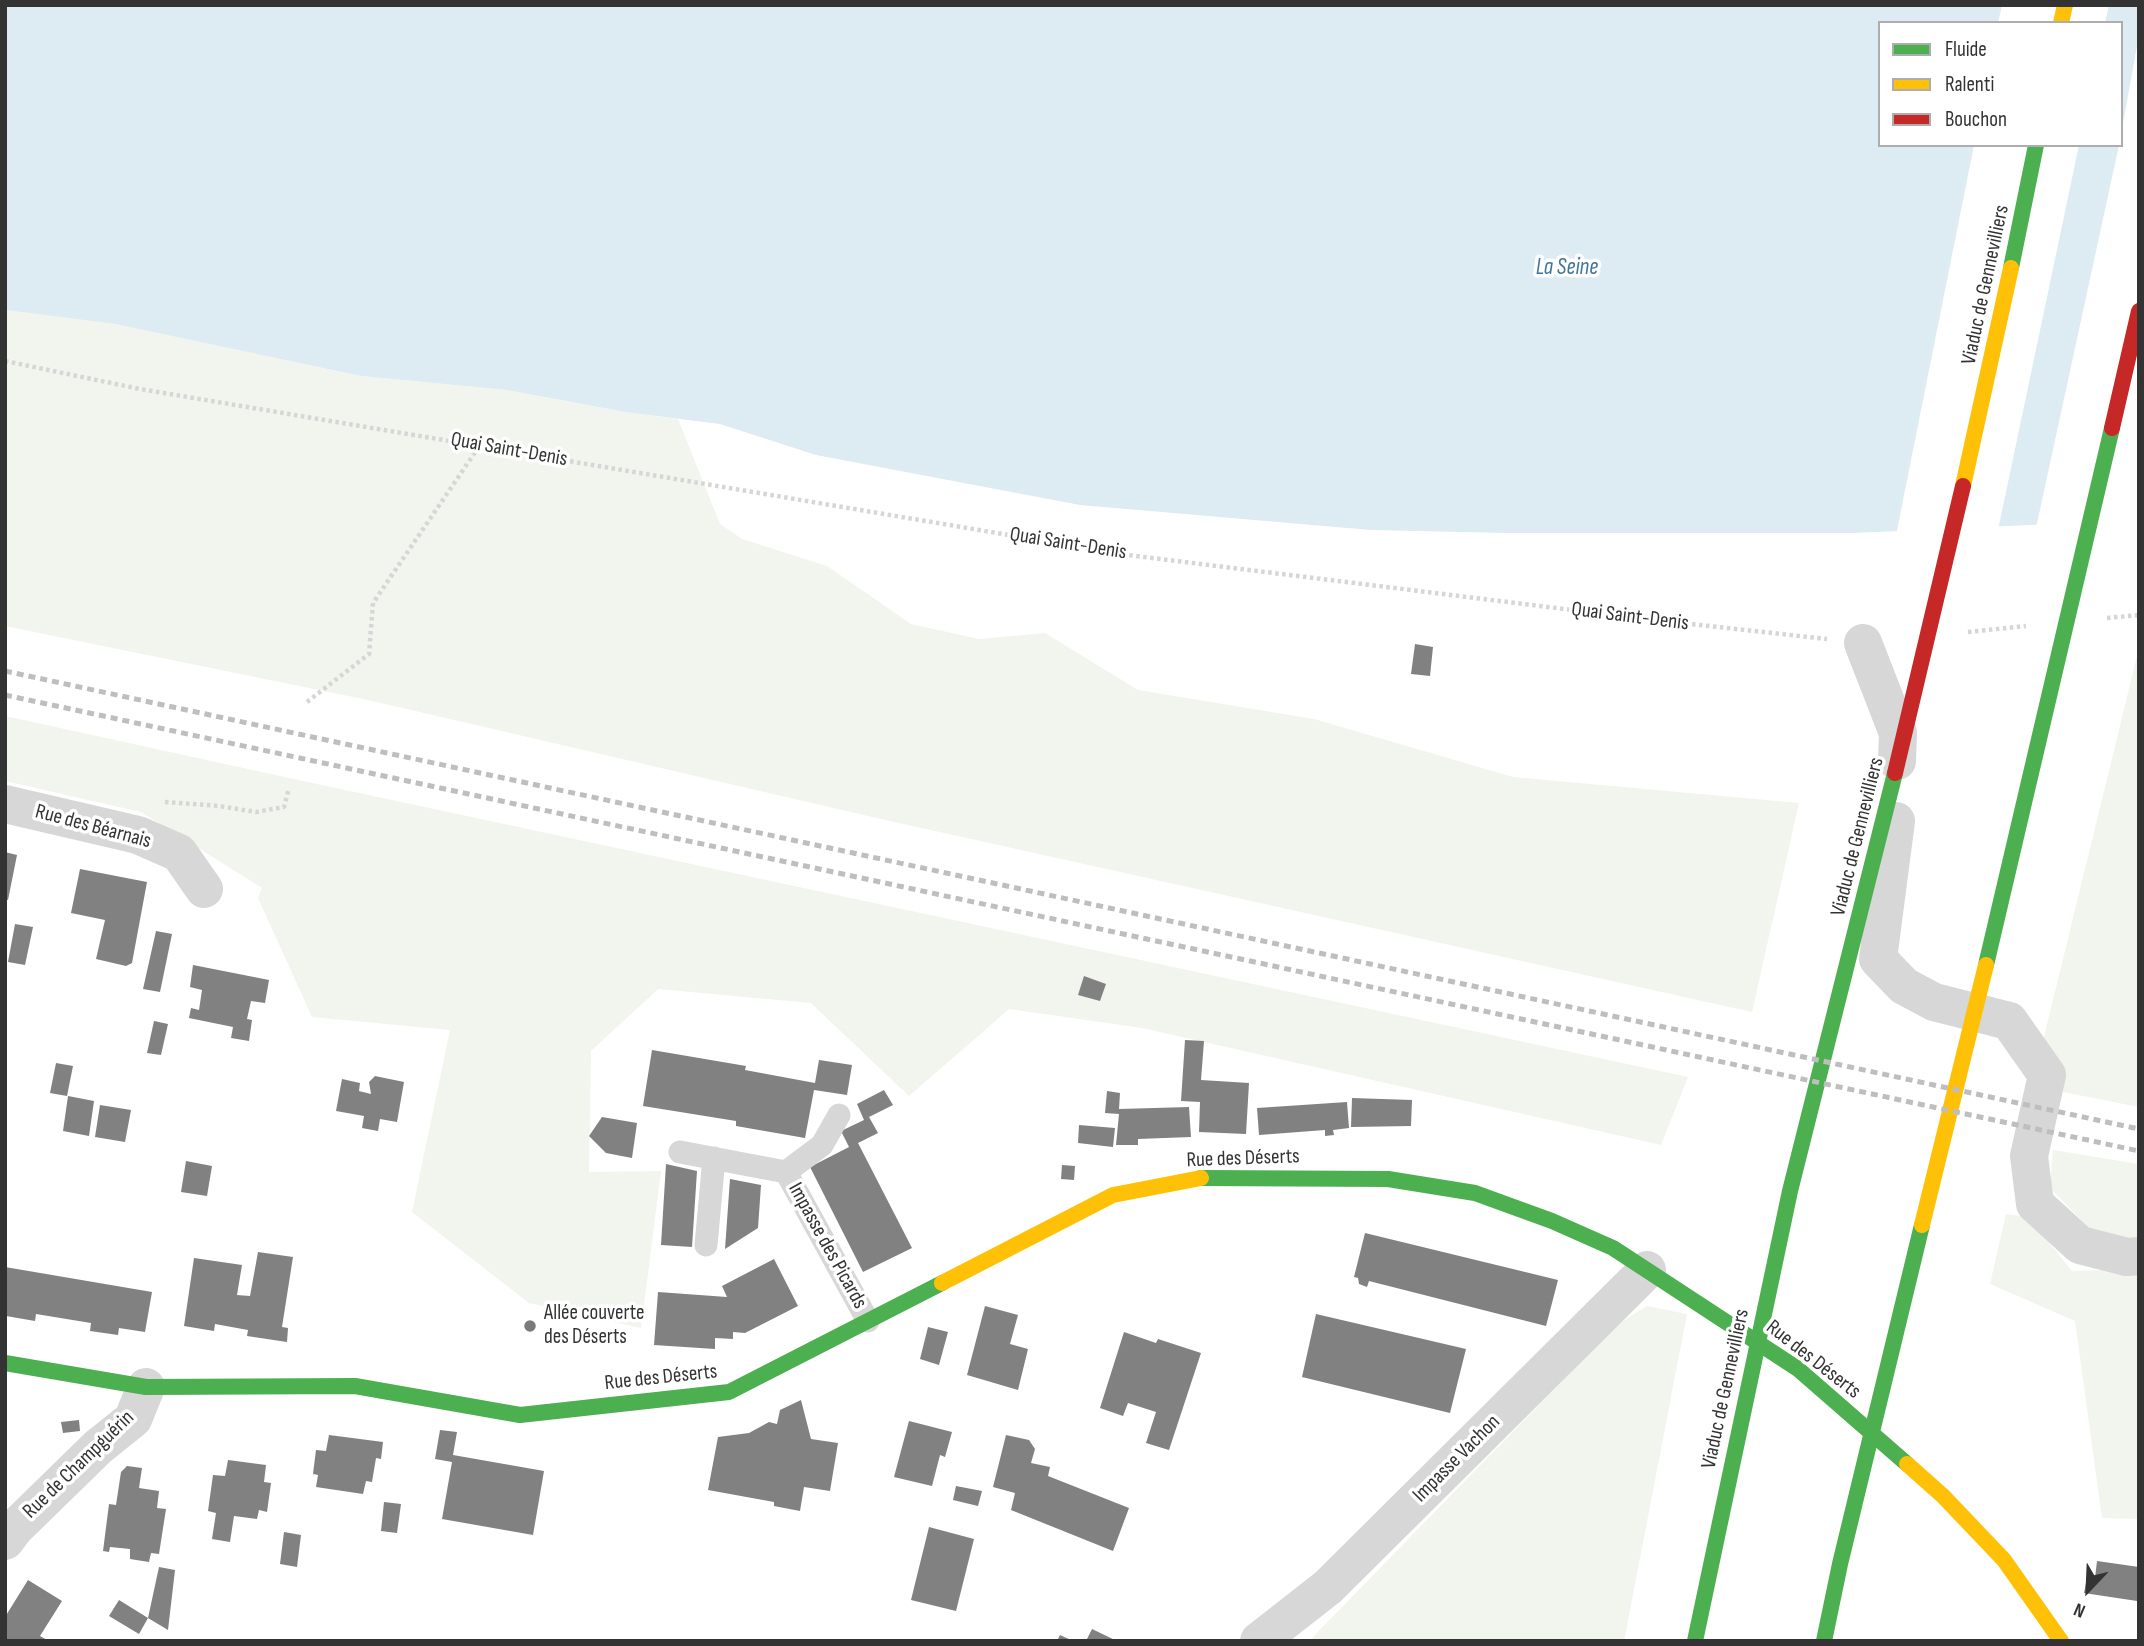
<!DOCTYPE html>
<html>
<head>
<meta charset="utf-8">
<style>
	body { margin:0 }
	#map { position:relative; width:2144px; height:1646px; overflow:hidden; background:#fff; font-family:"Sofia Sans Condensed",sans-serif }
	canvas { display:block }
	.frame { position:absolute; inset:0; border:7px solid #333; pointer-events:none }
	.legend { position:absolute; left:1878px; top:21px; width:245px; height:126px; box-sizing:border-box; background:#fff; border:2px solid #adadad; margin:0; padding:9px 12px; list-style:none; font-size:21px; color:#333 }
	.legend li { display:flex; align-items:center; gap:14px; height:35px }
	.legend b { width:35px; border:2px solid #adadad }
	.north { position:absolute; left:2053px; top:1555px; width:70px; height:70px; -webkit-text-stroke:5px #fff; paint-order:stroke; rotate:203deg; font-size:19px; font-weight:700; line-height:28px; text-align:center; color:#333 }
	.north::after { content:''; display:block; margin:auto; width:24px; height:32px; background:#333; clip-path:polygon(50% 0,100% 100%,50% 72%,0 100%) }
</style>
</head>
<body>
<div id="map">
<canvas width="2144" height="1646"></canvas>
<div class="frame"></div>
<ul class="legend">
<li><b style="height:9px;background:#4caf50"></b>Fluide</li>
<li><b style="height:9px;background:#ffc107"></b>Ralenti</li>
<li><b style="height:9px;background:#c62828"></b>Bouchon</li>
</ul>
<div class="north">N</div>
</div>
<script>
const ctx = document.querySelector('canvas').getContext('2d');
ctx.lineJoin = 'round';
function fillPath(path, color) { ctx.fillStyle = color; ctx.fill(path, 'evenodd'); }
const shape = rows => new Path2D(rows.map(r => 'M' + r).join(''));
function stroke(path, color, width, dash) { ctx.strokeStyle = color; ctx.lineWidth = width; ctx.lineCap = dash ? 'butt' : 'round'; ctx.setLineDash(dash || []); ctx.stroke(path); }
function write(font, color, halo, rows, align = 'center') {
  ctx.font = font + ' "Sofia Sans Condensed",sans-serif'; ctx.lineWidth = 7; ctx.setLineDash([]); ctx.textBaseline = 'middle'; ctx.strokeStyle = halo; ctx.fillStyle = color; for (const [text, x, y, turn = 0] of rows) {
    ctx.save(); ctx.translate(x, y); ctx.rotate((+turn || 0) * Math.PI / 180); ctx.textAlign = isNaN(turn) ? turn : align; if (halo) ctx.strokeText(text, 0, 0); ctx.fillText(text, 0, 0); ctx.restore();
  }
}
fillPath(shape([
	[5,310,115,324,361,376,507,390,625,412,678,419,720,524,742,539,827,566,911,624,979,639,1045,633,1138,690,1314,719,1513,777,1799,803,1752,1012,881,819,368,700,5,626],
	[2139,648,2139,1107,2032,1086],
	[5,716,303,781,1688,1077,1661,1145,1142,1028,1009,1009,909,1096,811,1003,658,989,591,1051,589,1172,661,1171,641,1328,529,1303,412,1212,450,1030,312,1017,258,898,262,888,141,812,5,781],
	[2053,1150,2139,1164,2139,1241,2095,1234,2050,1188],
	[2006,1214,2028,1217,2072,1271,2139,1269,2139,1519,2102,1518,2075,1321,1990,1284],
	[1647,1306,1687,1314,1624,1641,1309,1641,1618,1324]
]), '#f1f5ed');
fillPath(shape([
	[5,5,2139,5,2139,520,1854,533,1506,533,1371,530,1080,505,816,455,720,424,625,412,507,390,361,376,115,324,5,310],
	[1880,23,2121,23,2121,145,1880,145]
]), '#ddebf3');
fillPath(shape([
	[2002,5,2109,5,2105,23,1998,23],
	[2139,35,2139,524,2036,528,2119,145,2121,145,2121,134],
	[1974,145,2079,145,1998,530,1896,535]
]), '#fff');
fillPath(shape([
	[1415,644,1433,647,1430,676,1411,674],
	[5,852,17,855,8,900,5,899],
	[80,869,147,882,132,963,126,966,96,959,105,920,71,913],
	[15,924,33,927,25,965,8,962],
	[156,931,172,934,160,992,143,989],
	[193,965,269,980,265,1003,251,1001,247,1019,252,1020,249,1041,231,1038,233,1027,189,1018,191,1008,199,1010,202,990,190,987],
	[1084,976,1106,984,1100,1001,1078,995],
	[154,1021,168,1024,161,1055,147,1053],
	[1185,1040,1204,1041,1201,1080,1249,1083,1246,1134,1199,1132,1200,1102,1181,1101],
	[652,1050,746,1066,745,1070,815,1083,819,1060,852,1065,847,1095,814,1090,805,1138,736,1126,736,1121,643,1106],
	[56,1063,73,1066,67,1096,50,1093],
	[375,1076,404,1082,397,1122,380,1119,378,1131,362,1128,364,1116,336,1111,342,1079,360,1083,359,1091,371,1094,369,1082],
	[884,1090,893,1105,869,1117,878,1133,858,1143,912,1248,863,1272,810,1167,849,1147,841,1131,864,1120,857,1104],
	[1107,1091,1120,1093,1119,1109,1189,1107,1191,1137,1138,1139,1138,1145,1116,1145,1119,1114,1105,1113],
	[68,1096,94,1101,89,1136,63,1131],
	[1352,1098,1412,1100,1411,1126,1351,1127],
	[1347,1102,1349,1128,1333,1130,1334,1135,1325,1136,1325,1130,1259,1135,1257,1108],
	[100,1105,131,1110,125,1142,95,1137],
	[602,1117,637,1123,632,1158,606,1153,589,1136],
	[1079,1125,1115,1128,1113,1147,1078,1143],
	[186,1161,212,1166,207,1196,181,1192],
	[666,1164,697,1171,692,1247,661,1245],
	[1062,1165,1075,1166,1074,1180,1061,1179],
	[730,1179,761,1185,758,1228,725,1249],
	[1365,1233,1558,1280,1546,1326,1369,1281,1367,1287,1359,1284,1358,1278,1354,1277],
	[258,1252,293,1257,282,1327,288,1328,287,1342,247,1336,248,1330,215,1324,214,1331,184,1326,194,1258,242,1265,237,1295,250,1296],
	[774,1259,798,1306,745,1333,733,1332,733,1339,715,1338,715,1349,654,1345,658,1292,727,1297,722,1286],
	[5,1267,152,1292,145,1332,119,1328,118,1335,90,1331,91,1323,36,1314,35,1321,6,1316],
	[985,1306,1018,1315,1010,1344,1028,1349,1018,1390,967,1375],
	[1316,1314,1466,1349,1450,1413,1302,1377],
	[928,1327,948,1332,939,1365,920,1359],
	[1124,1332,1156,1343,1158,1339,1201,1353,1169,1450,1146,1443,1156,1412,1128,1403,1123,1416,1100,1408],
	[801,1400,811,1439,838,1443,830,1491,804,1487,800,1511,774,1506,774,1502,708,1490,718,1437,749,1433,769,1422,777,1424,780,1410],
	[79,1420,80,1431,63,1433,61,1422],
	[909,1421,952,1432,945,1457,940,1455,932,1486,894,1477],
	[440,1430,457,1432,453,1455,544,1471,533,1535,442,1519,452,1462,435,1459],
	[329,1435,383,1442,381,1459,376,1458,372,1482,366,1481,363,1494,316,1487,318,1475,313,1474,316,1450,326,1451],
	[1006,1435,1029,1440,1035,1449,1031,1463,1050,1467,1048,1476,1129,1508,1113,1551,1011,1510,1015,1493,993,1487],
	[228,1460,266,1465,264,1482,271,1483,267,1512,259,1510,257,1519,234,1516,230,1542,212,1539,216,1513,208,1511,213,1475,225,1476],
	[127,1466,142,1468,139,1488,159,1491,157,1508,166,1509,159,1554,151,1553,149,1562,130,1559,130,1549,110,1547,109,1552,103,1551,109,1504,116,1505,121,1472],
	[956,1486,982,1491,978,1506,953,1500],
	[384,1502,401,1504,397,1533,381,1531],
	[929,1527,974,1539,956,1611,911,1600],
	[284,1532,301,1535,297,1567,280,1564],
	[2097,1561,2139,1567,2137,1601,2084,1593,2087,1578,2095,1578],
	[159,1567,175,1570,168,1630,148,1618],
	[28,1580,62,1601,40,1636,49,1641,5,1641,5,1617],
	[119,1600,148,1618,139,1634,109,1616],
	[1092,1629,1117,1641,1086,1641],
	[1060,1635,1073,1641,1057,1641]
]), '#818181');
stroke(shape([
	[5,361,140,389,1128,555,1645,619,1827,639],
	[2107,618,2139,615],
	[1968,632,2026,626],
	[307,702,369,654,373,603,480,445],
	[165,802,219,806,256,812,284,807,289,788]
]), '#d6d6d6', 4.5, [3.5, 3.5]);
stroke(shape([
	[680,1152,786,1172,868,1321],
	[786,1172,822,1145,839,1115],
	[706,1245,714,1158]
]), '#d7d7d7', 23);
stroke(shape([
	[1863,643,1898,733,1897,761],
	[5,804,138,835,179,853,204,889],
	[1896,821,1878,959,1904,986,1934,1002,2009,1021,2047,1075,2029,1156,2035,1204,2080,1245,2127,1257,2139,1256],
	[5,1541,14,1529,98,1447,133,1419,146,1387],
	[1259,1641,1328,1587,1647,1270]
]), '#d7d7d7', 38);
stroke(shape([
	[2011,268,2036,145],
	[1986,965,2112,428],
	[1201,1178,1388,1179,1475,1193,1552,1221,1613,1248,1798,1369,1907,1464],
	[5,1363,146,1387,355,1386,520,1415,729,1392,942,1283],
	[1695,1641,1790,1191,1895,773],
	[1824,1641,1840,1564,1922,1225]
]), '#4caf50', 16);
stroke(shape([
	[2061,23,2065,5],
	[1963,486,2011,268],
	[1922,1225,1986,965],
	[942,1283,1113,1195,1201,1178],
	[1907,1464,1943,1496,2004,1560,2061,1641]
]), '#ffc107', 16);
stroke(shape([
	[2112,428,2139,311],
	[1895,773,1963,486]
]), '#c62828', 16);
stroke(shape([
	[5,671,2139,1129],
	[5,695,2139,1151]
]), '#bebebe', 5, [7, 5]);
for (const [x, y, r, color] of [
	[530,1326,7,"#7a7a7a"]
]) { const dot = new Path2D(); dot.arc(x, y, r, 0, 2 * Math.PI); ctx.fillStyle = color; ctx.fill(dot); stroke(dot, '#fff', 2.5); }
write('21px', '#333', '#fff', [
	["Viaduc de Gennevilliers",1986,285,-78],
	["Quai Saint-Denis",509,450,10],
	["Quai Saint-Denis",1068,544,9],
	["Quai Saint-Denis",1630,617,7],
	["Rue des Béarnais",93,827,15],
	["Viaduc de Gennevilliers",1858,837,-76],
	["Rue des Déserts",1243,1159,-2],
	["Impasse des Picards",827,1246,61],
	["Rue des Déserts",1813,1360,38],
	["Rue des Déserts",661,1378,-6],
	["Viaduc de Gennevilliers",1726,1389,-78],
	["Impasse Vachon",1457,1459,-45],
	["Rue de Champguérin",79,1465,-44]
]);
write('21px', '#333', '#fff', [
	["Allée couverte",544,1314],
	["des Déserts",544,1338]
], 'left');
write('italic 23px', '#3f7597', '#fff', [
	["La Seine",1567,268]
]);
</script>
</body>
</html>
